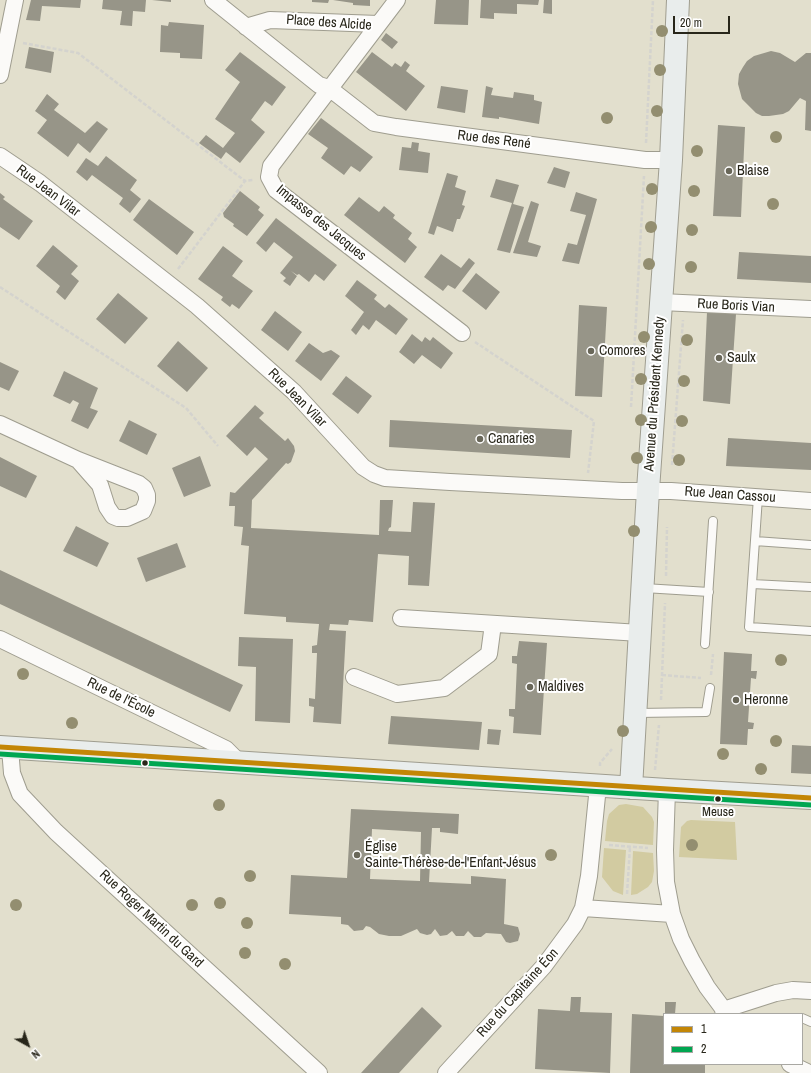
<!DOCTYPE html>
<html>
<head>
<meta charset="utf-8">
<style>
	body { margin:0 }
	#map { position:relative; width:811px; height:1073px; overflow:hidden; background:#e2dfcd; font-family:"Archivo Narrow",sans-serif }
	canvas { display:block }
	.legend { position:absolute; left:663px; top:1013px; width:140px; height:52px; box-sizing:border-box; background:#fff; border:1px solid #a9a8a3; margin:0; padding:5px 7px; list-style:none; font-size:12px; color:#28261a }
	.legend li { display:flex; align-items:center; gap:8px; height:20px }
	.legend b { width:20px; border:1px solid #a9a8a3 }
	.north { position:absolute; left:8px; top:1025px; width:40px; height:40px; -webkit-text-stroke:3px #fff; paint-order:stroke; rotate:140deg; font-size:11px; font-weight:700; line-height:16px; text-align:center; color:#28261a }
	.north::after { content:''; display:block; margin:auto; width:14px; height:18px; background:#28261a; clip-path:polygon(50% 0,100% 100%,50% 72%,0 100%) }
	.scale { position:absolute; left:673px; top:16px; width:57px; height:18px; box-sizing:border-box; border:2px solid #28261a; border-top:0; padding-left:5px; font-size:12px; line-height:14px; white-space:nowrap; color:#28261a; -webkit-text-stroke:3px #fff; paint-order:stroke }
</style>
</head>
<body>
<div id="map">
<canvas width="811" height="1073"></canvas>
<ul class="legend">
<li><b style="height:5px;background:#c38606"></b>1</li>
<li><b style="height:5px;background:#00a651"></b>2</li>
</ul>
<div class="north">N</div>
<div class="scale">20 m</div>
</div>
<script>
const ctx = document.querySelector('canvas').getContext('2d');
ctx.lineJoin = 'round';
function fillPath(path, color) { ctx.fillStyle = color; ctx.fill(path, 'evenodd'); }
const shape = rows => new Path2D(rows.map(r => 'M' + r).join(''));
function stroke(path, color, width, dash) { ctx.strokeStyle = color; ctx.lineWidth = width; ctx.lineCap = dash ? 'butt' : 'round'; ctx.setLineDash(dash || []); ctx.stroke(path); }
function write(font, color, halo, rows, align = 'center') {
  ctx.font = font + ' "Archivo Narrow",sans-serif'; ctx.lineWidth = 4; ctx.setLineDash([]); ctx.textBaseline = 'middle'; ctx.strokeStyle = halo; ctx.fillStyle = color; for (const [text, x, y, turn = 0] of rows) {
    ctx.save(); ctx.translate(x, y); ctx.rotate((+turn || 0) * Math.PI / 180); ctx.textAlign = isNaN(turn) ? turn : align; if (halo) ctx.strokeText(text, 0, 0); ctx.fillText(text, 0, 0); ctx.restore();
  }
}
fillPath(shape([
	[626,804,643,807,652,817,654,822,653,845,605,841,607,821,609,814,619,805],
	[691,820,735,822,737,860,679,857,681,827,687,821],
	[604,848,626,850,623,895,613,891,602,877],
	[633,851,653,853,654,871,652,882,648,887,637,894,631,895]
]), '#d2cba1');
fillPath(shape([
	[31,0,81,0,80,8,42,6,40,21,26,20],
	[103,0,146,0,145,12,133,11,132,26,120,25,122,11,102,9],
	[152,0,171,0,171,2],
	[312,0,329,0,328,3,312,2],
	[333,0,370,0,370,6,353,5,353,3],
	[436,0,469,0,468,25,434,24],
	[481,0,539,0,538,5,517,4,517,14,494,13,494,19,480,18],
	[544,0,552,0,552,14,543,13],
	[169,22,204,25,202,59,180,58,180,53,160,52,161,25,168,26],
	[386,33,398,42,392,49,381,40],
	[29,47,54,52,51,73,25,68],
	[771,51,780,53,795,62,806,53,811,53,811,131,805,130,806,101,800,98,789,111,783,114,769,116,762,116,756,113,742,99,738,84,739,74,743,67,747,61,754,56],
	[240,52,286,87,272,106,265,101,251,120,265,132,240,163,226,152,221,159,199,143,206,135,223,148,235,133,215,119,240,82,225,70],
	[372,52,392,67,395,63,401,67,405,61,410,65,406,71,425,86,406,111,356,72],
	[441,86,468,90,465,113,437,108],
	[486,86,493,88,491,95,513,98,514,92,534,95,534,100,542,102,539,124,499,117,499,119,482,117],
	[47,94,59,104,54,110,85,133,97,121,108,129,90,153,78,143,68,157,37,133,47,120,35,111],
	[321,118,373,157,360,172,351,166,344,175,321,158,328,148,308,134],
	[718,125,745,127,741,217,713,216],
	[412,142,419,143,418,151,430,153,428,173,399,170,402,147,411,148],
	[106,156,137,180,130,190,141,199,130,213,119,204,123,198,92,175,87,181,76,172,86,158,98,166],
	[554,167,570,172,565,188,547,183],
	[447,173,458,176,455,187,466,191,462,205,465,206,460,219,457,219,453,232,437,226,434,235,428,233],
	[496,179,519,185,513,204,524,207,510,253,497,250,512,203,490,197],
	[240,191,260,207,258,210,264,215,247,236,233,226,234,224,224,217,223,213],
	[576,192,597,199,579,264,562,261,568,243,577,245,586,215,570,211],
	[0,193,5,197,3,199,33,221,19,240,0,227],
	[359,197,379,212,384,206,395,215,393,218,412,233,408,239,417,247,405,263,344,215],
	[149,199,194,232,177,255,133,220],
	[531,201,539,204,528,242,541,246,537,257,513,253],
	[276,218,337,265,324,281,315,274,309,282,299,274,297,275,291,271,297,276,290,286,283,281,286,278,280,273,293,257,274,242,266,252,256,243],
	[53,245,78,266,71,274,79,281,65,300,56,292,60,286,36,266],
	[223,246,243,261,232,276,253,291,239,309,232,304,230,307,221,300,223,297,198,279],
	[739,252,811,256,811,283,737,279],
	[441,254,461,268,469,258,475,263,455,289,448,285,443,291,424,277],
	[476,273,500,292,486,310,462,291],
	[357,280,377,295,374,299,385,308,389,304,408,319,396,335,376,320,369,330,363,325,356,335,351,330,364,312,345,296],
	[118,293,148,318,125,344,96,319],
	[579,305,607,307,602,397,575,396],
	[275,311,302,332,288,351,261,330],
	[707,312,736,314,730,404,703,401],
	[412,334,422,342,425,337,430,341,433,337,453,353,441,369,422,355,414,364,399,352],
	[178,341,208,368,187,392,157,366],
	[309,343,323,353,331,350,340,356,321,381,295,361],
	[0,362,19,371,9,391,0,387],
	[64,371,98,388,90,408,98,411,88,429,71,421,79,403,73,400,70,404,53,396],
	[346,376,372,396,358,414,332,394],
	[255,405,264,413,259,418,285,441,288,438,294,446,295,451,291,462,288,464,286,463,252,500,251,528,379,535,380,500,393,500,391,527,389,528,388,531,411,532,413,502,435,503,429,586,408,585,409,556,378,554,373,622,349,620,348,625,330,624,329,630,346,631,341,724,313,722,314,707,309,706,309,698,315,699,317,653,312,653,312,646,317,645,319,624,286,622,286,617,244,614,249,546,241,545,243,527,234,526,235,506,229,506,230,492,235,493,268,459,255,447,247,456,226,436],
	[129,420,157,434,147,455,119,441],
	[390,420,572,430,570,458,389,447],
	[728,438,811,443,811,470,726,466],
	[200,456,211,486,184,497,172,468],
	[0,457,37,476,26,498,0,486],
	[76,526,109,543,97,567,63,551],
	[177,543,186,567,146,582,137,558],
	[0,570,243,685,230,712,0,604],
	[239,637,293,639,290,723,255,721,256,667,238,666],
	[519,641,547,643,541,735,513,733,514,717,509,716,509,709,515,709,517,664,512,663,512,656,517,656],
	[724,652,752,654,751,671,757,671,756,679,751,678,748,722,754,723,753,729,748,729,747,745,720,744],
	[391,716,482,722,479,750,388,744],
	[488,729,501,730,499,745,487,744],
	[792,745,811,746,811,774,791,773],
	[351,809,459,814,458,834,440,832,440,828,432,828,429,882,471,884,471,876,506,879,504,924,518,927,520,934,518,941,510,943,506,942,501,934,486,933,481,937,474,937,468,931,464,936,456,936,452,931,447,935,440,936,435,929,431,934,427,935,420,933,417,929,401,936,389,936,379,934,370,927,366,926,363,930,354,931,348,925,341,924,341,917,289,914,291,875,347,878],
	[372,829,421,832,420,881,370,879],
	[571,997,581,997,580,1012,612,1013,610,1073,535,1069,538,1009,570,1011],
	[665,1002,676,1002,675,1014,665,1014],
	[422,1007,442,1026,399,1073,361,1073],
	[632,1014,664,1016,664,1064,705,1064,705,1073,630,1073]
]), '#979588');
const lane = shape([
	[758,497,749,627,811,631],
	[755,541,811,545],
	[752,584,811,587],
	[644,588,709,592],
	[705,644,713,521],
	[637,713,706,712,710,688],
	[802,1018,811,1022]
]);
const street = shape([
	[213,0,319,85,329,88,374,123,396,127,645,160,671,160],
	[397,0,271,166,269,177,276,190,462,333],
	[246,27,270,20,378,24],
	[0,75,15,0],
	[0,156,40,183,197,306,294,392,363,467,374,474,385,478,450,482,622,491,671,491,811,501],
	[661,302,811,309],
	[0,424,78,460,139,484,144,488,147,495,147,501,143,511,127,518,118,518,113,516,107,507,100,485,78,460],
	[401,618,640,633],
	[0,639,226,749,236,759,237,762],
	[354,677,397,694,444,688,489,654,493,624],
	[10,748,12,773,20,794,56,832,319,1073],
	[667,790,665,850,666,882,672,914,681,939,692,961,707,987,727,1014],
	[583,908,672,914],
	[723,1010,776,993,793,990,811,991],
	[790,1064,809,1073],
	[446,1073,544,966,575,924,583,908,589,876,598,786]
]);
const secondary = shape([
	[0,747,667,790,811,798],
	[631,788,648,490,671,160,678,0]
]);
stroke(lane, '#9f9d8f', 10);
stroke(street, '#9f9d8f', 18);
stroke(secondary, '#9f9d8f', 24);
stroke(shape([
	[23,43,78,53,245,181],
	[646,143,653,0],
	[178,269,245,181,253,180],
	[0,287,186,408,218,446],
	[475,342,594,421,588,473],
	[631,407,644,176],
	[672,465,683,320],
	[666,576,667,527],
	[662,675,701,678],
	[711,675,713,654],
	[661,700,665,603],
	[600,766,600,763,612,749],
	[655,770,659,725],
	[609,845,648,848],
	[627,894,630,847]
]), '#d4d3ce', 2.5, [4, 2]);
stroke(lane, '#fbfaf8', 8);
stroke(street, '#fbfaf8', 16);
stroke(secondary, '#e9edec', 22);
stroke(shape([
	[0,747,811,798]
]), '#c38606', 5);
stroke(shape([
	[0,754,811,805]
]), '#00a651', 5);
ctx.fillStyle = '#938e70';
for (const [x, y] of [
	[662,31],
	[660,70],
	[657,111],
	[607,118],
	[776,137],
	[697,151],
	[652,189],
	[694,191],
	[773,204],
	[651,227],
	[692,230],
	[649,264],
	[691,267],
	[644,337],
	[687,340],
	[641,379],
	[684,381],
	[641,420],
	[682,421],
	[637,458],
	[679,460],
	[634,531],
	[781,660],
	[23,674],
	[72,723],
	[623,731],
	[776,741],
	[723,754],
	[761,769],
	[219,805],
	[692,845],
	[551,855],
	[250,876],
	[220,903],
	[16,905],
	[192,905],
	[247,923],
	[245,953],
	[285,964]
]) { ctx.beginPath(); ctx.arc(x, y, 6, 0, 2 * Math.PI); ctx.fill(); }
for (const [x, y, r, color] of [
	[729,171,4,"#696759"],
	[591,351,4,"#696759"],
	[719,358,4,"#696759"],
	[480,439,4,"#696759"],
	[530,687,4,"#696759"],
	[736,700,4,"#696759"],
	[145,763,3.5,"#28261a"],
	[718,799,3.5,"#28261a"],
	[357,855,4,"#696759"]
]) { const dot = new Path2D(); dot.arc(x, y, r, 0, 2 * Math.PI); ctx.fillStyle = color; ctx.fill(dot); stroke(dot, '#fff', 1.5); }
write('13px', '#28261a', '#fff', [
	["Meuse",718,813]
]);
write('14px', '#28261a', '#fff', [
	["Place des Alcide",329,23,4],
	["Rue des René",494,140,7],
	["Rue Jean Vilar",48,191,37],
	["Impasse des Jacques",321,223,39],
	["Rue Boris Vian",736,306,3],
	["Avenue du Président Kennedy",655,394,-86],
	["Rue Jean Vilar",297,398,45],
	["Rue Jean Cassou",730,495,4],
	["Rue de l'École",121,698,26],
	["Rue Roger Martin du Gard",151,919,43],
	["Rue du Capitaine Éon",518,993,-48]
]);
write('14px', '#28261a', '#fff', [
	["Blaise",737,171],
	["Comores",599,351],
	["Saulx",727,358],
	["Canaries",488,439],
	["Maldives",538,687],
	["Heronne",744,700],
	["Église",365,847],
	["Sainte-Thérèse-de-l'Enfant-Jésus",365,863]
], 'left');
</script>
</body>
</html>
